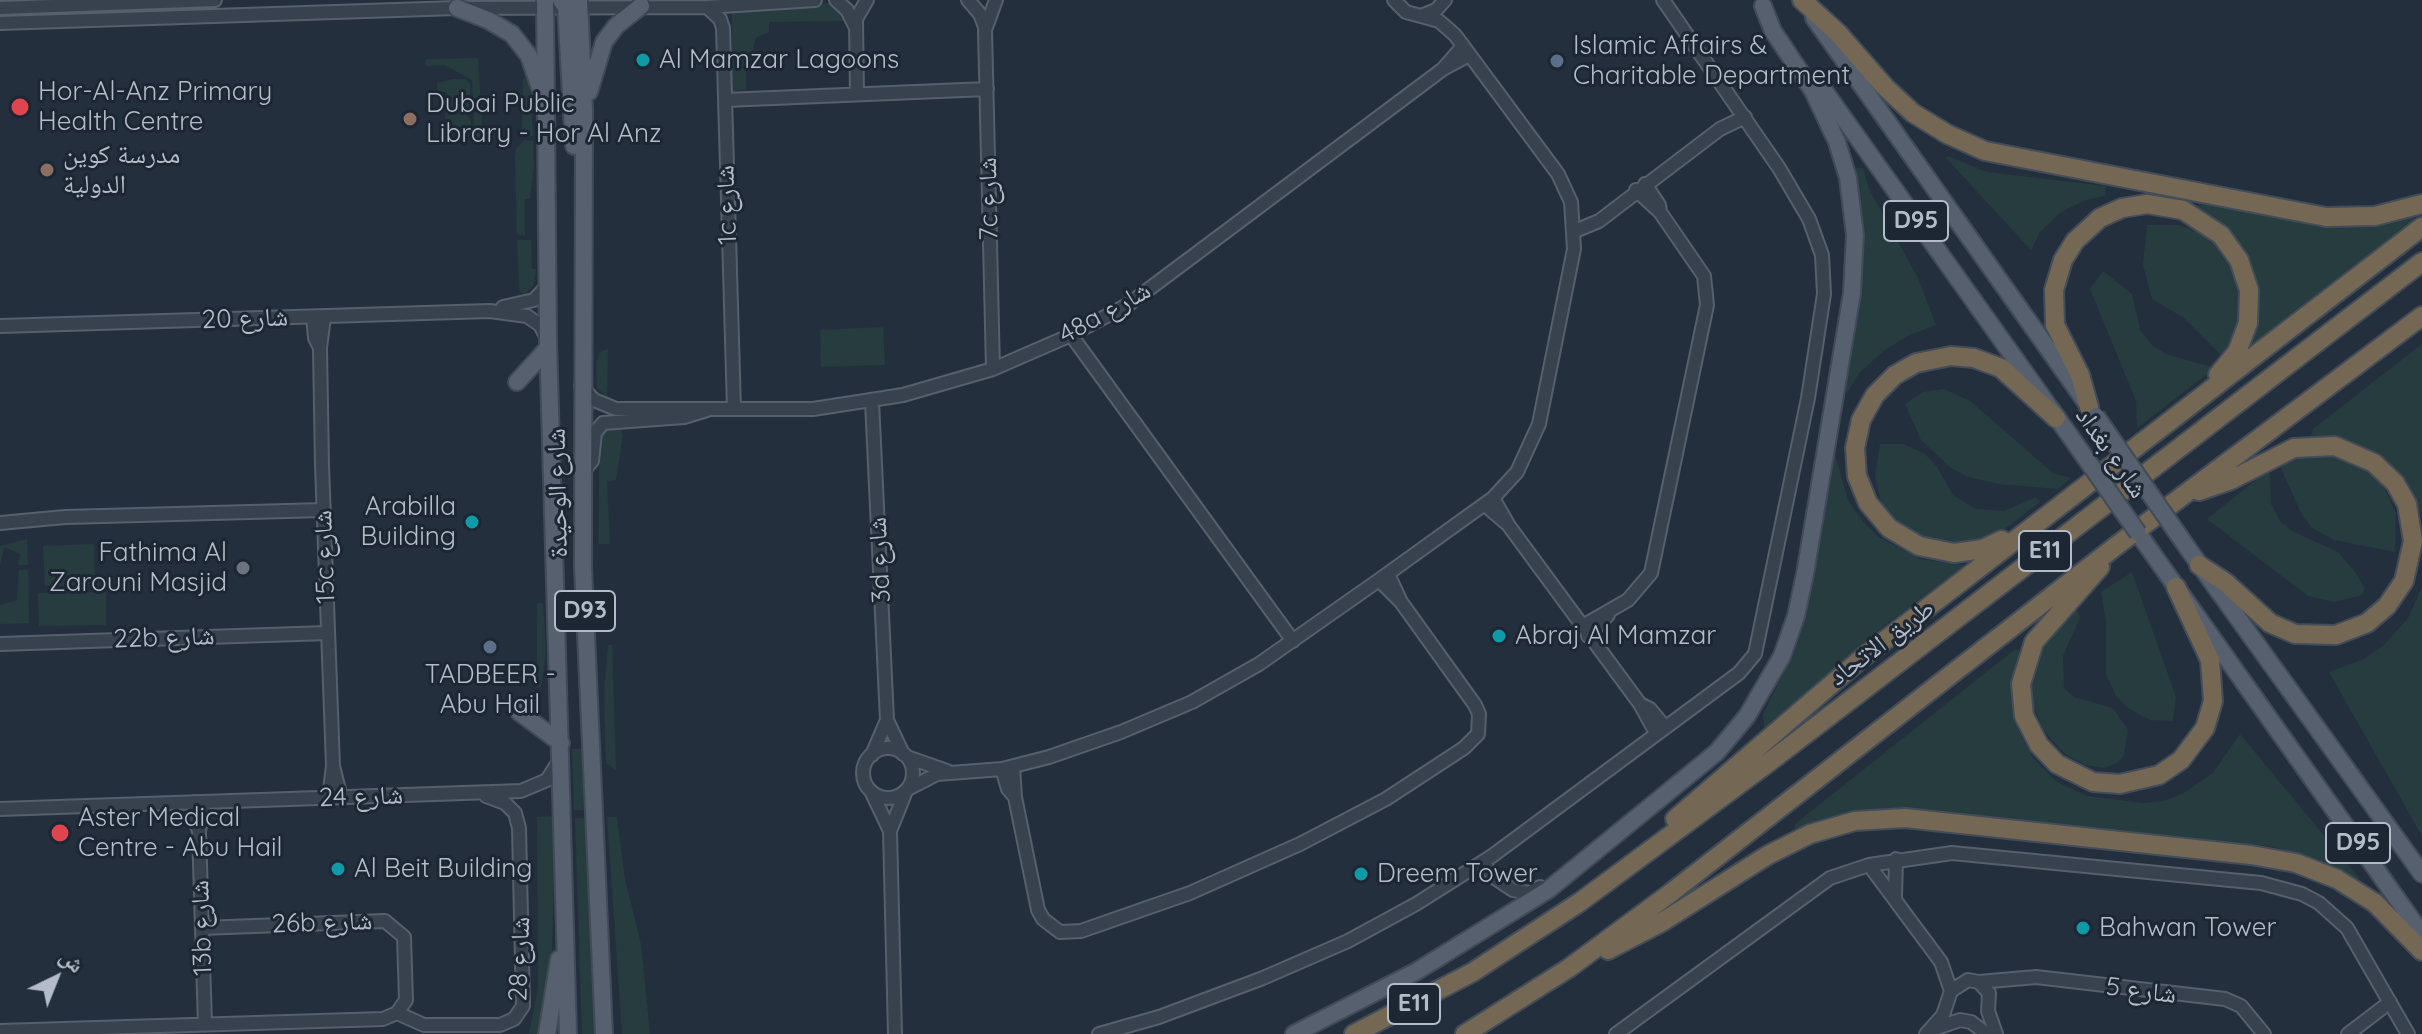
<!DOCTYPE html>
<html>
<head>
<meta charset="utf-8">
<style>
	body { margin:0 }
	#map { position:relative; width:2422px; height:1034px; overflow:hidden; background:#242f3e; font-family:Quicksand,"Noto Naskh Arabic",sans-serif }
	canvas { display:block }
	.north { position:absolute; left:16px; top:938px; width:80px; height:80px; -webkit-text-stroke:6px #1d2633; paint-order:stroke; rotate:43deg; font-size:22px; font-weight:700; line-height:32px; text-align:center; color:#b4bcc9 }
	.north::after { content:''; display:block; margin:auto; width:28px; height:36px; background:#b4bcc9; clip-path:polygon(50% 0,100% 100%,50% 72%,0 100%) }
</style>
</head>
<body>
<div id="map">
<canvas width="2422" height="1034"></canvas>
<div class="north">ش</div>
</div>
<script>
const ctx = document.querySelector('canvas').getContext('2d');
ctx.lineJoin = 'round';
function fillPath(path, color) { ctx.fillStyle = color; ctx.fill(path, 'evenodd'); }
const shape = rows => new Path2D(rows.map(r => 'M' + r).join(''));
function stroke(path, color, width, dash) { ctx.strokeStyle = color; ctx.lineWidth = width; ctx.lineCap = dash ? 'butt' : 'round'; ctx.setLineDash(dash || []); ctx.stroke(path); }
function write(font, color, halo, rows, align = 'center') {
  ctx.font = font + ' Quicksand,"Noto Naskh Arabic",sans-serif'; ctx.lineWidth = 6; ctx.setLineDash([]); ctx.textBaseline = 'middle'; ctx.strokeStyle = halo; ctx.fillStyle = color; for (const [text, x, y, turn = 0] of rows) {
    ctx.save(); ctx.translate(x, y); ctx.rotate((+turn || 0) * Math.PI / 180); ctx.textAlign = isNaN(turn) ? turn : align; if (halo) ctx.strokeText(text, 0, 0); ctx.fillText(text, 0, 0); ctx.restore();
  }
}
fillPath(shape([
	[830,3,848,21,769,22,769,32,756,38,751,56,746,57,746,90,732,91,732,11],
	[478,58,483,141,475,141,472,80,445,65,425,66,426,59],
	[523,78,530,80,533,136,525,137,522,130],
	[452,79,465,79,470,84,471,106,465,113,471,121,471,131,452,132,452,123,445,118,447,92,437,92,437,83],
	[524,140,533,141,534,167,530,199,525,199,525,236,517,235,515,157,516,149],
	[1948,156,1987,172,2106,186,2105,196,2086,200,2061,212,2040,232,2031,250,1946,158],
	[1856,168,1863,168,1869,189,1918,278,1936,325,1909,335,1885,350,1860,372,1847,393,1843,387,1863,256],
	[2199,202,2324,227,2370,227,2412,216,2415,220,2254,345,2250,340,2256,285,2252,270,2239,244,2198,207],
	[2147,225,2179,225,2198,232,2219,247,2232,265,2240,293,2239,321,2223,357,2184,318,2152,299,2143,265],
	[517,240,531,240,532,269,536,269,534,285,524,295,519,290],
	[2103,271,2132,294,2140,330,2153,346,2166,354,2215,368,2137,428,2136,401,2090,289],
	[883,327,885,365,821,367,820,330],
	[2422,344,2422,516,2404,480,2378,456,2346,441,2311,435,2313,429],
	[608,349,607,397,597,388,596,363,600,352],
	[1944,389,1970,401,2053,473,2071,478,2058,489,1999,484,1969,477,1951,468,1921,440,1905,404,1923,392],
	[619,426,623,435,616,480,607,481,610,544,598,544,600,432],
	[1880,444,1904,444,1925,454,1937,467,1953,495,1976,509,2004,511,2036,497,2040,502,1998,534,1969,545,1932,543,1898,525,1881,502,1875,476],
	[1832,454,1835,454,1848,500,1863,522,1879,537,1920,559,1965,565,1879,630,1764,728,1763,714,1786,668,1809,599],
	[2331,455,2360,465,2383,485,2396,513,2395,552,2334,540,2312,528,2302,515,2279,464,2299,457],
	[2267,471,2270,474,2271,504,2281,522,2292,531,2338,552,2356,573,2365,589,2362,595,2335,602,2308,596,2207,519],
	[27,539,28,565,18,565,20,554,4,547,0,566,0,546],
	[94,544,95,584,45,586,43,546],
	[19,570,28,570,29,623,0,624,0,605,17,600],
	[2132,572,2176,697,2173,721,2150,720,2128,708,2116,696,2106,674,2106,622,2101,592],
	[2422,587,2422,836,2329,672,2364,659,2384,645,2408,618],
	[106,592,106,625,39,626,38,593],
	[537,603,543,603,546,652,541,687,537,687],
	[2073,612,2078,612,2080,618,2063,656,2064,688,2074,697,2113,708,2128,730,2124,755,2117,763,2105,768,2085,765,2064,753,2044,731,2033,705,2031,681,2038,655],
	[608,645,612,645,616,770,606,763,604,694],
	[2014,650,2020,650,2012,689,2018,729,2033,758,2057,782,2087,796,2142,803,2164,801,2184,793,2213,773,2240,734,2360,879,2355,880,2301,854,2269,846,1932,810,1859,812,1795,828,1795,824],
	[572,749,582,749,584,810,574,810],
	[556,816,551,981,542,1034,529,1034,538,988,537,817],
	[607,817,617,817,625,879,641,944,650,1034,622,1034],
	[575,818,585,818,595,1034,582,1034]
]), '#263c3f');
const minor = shape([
	[836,0,847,10,855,26],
	[968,0,980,14,985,27],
	[1394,0,1406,12,1421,16,1436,10,1445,0],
	[707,7,720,19,723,28,734,409],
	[0,8,215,0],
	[0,23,457,8,707,7,815,0],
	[1443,69,1463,46],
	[857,94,856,19,867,0],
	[725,100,987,89],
	[1636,190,1660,212],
	[1575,231,1599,221,1720,129,1745,117],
	[503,307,534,300,548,285],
	[313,317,315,338,320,348],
	[324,317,320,348,322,466,333,766,329,798],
	[0,326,490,311,527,316,540,325,548,340],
	[1071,335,1293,641],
	[993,369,985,30,996,0],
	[581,386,594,400,616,409,813,409,903,395,993,369,1071,335,1129,304,1443,69,1469,55],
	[872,401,887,720,903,754],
	[582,473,592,461,595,433,603,423,684,417,707,410],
	[1493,498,1509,526,1640,704,1656,733],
	[1485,505,1506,523],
	[0,523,65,517,324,510],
	[1388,574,1401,602],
	[1581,627,1628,600,1651,573,1707,305,1704,276,1660,212,1659,205,1645,184],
	[1588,636,1608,615],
	[0,644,327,633],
	[1640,704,1650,709,1665,727],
	'863 773a25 25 0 1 1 50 0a25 25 0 1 1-50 0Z',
	[872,755,887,720],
	[907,757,947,771],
	[333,766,341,798],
	[1013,767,1015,797,1038,910,1043,919,1060,932,1081,931,1190,893,1300,844,1386,799,1464,748,1478,734,1479,714,1475,705,1401,602,1379,580],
	[1002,769,1008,789,1015,797],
	[908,789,937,774,1002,769,1049,757,1121,732,1192,702,1259,664,1379,580,1493,498,1517,472,1539,424,1574,249,1571,202,1558,174,1455,35,1439,21,1421,16],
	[872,793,890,831],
	[194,802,195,821,199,831],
	[205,802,199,831,205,1025],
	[0,809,521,791,547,780,559,761],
	[1483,863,1495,878,1513,890,1529,893,1540,887],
	[1869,865,1941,962,1951,991],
	[1895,897,1896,859],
	[1979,982,2036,977,2225,999,2241,1006,2264,1034],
	[397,1013,424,1025,500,1025,514,1019,523,1006,519,828,515,813,505,803,486,796],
	[1934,1029,1960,1020,1971,1022,1987,1034],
	[0,1031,383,1019,397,1013,406,1000,404,937,385,921,202,928],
	[895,1034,890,831,906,791],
	[1099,1034,1159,1017,1263,978,1348,941,1416,904,1492,856,1739,673,1755,654,1808,398,1824,294,1822,255,1809,219,1779,168,1663,0],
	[1616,1034,1830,878,1869,865,1952,853,2261,883,2302,894,2319,903,2347,928,2408,1034],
	[1926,1034,1943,1015,1951,991,1968,980,1979,982,1989,993,1988,1011,1996,1034],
	[2348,1034,2390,1002]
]);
const major = shape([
	[545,0,548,340,568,1034],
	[561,0,566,7,574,146],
	[579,0,584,109,583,567,604,1034],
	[457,8,488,20,512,34,529,56,540,88],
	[1814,18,2085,401],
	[1818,82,2070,436],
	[589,92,604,42,616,26,641,6],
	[517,382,548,348],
	[2138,533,2422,934],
	[2189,550,2422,874],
	[519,712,561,743],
	[547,1034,559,959],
	[1294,1034,1417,971,1548,890,1717,752,1747,716,1782,656,1796,616,1805,574,1852,293,1855,235,1848,178,1837,142,1813,91,1773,31,1763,6]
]);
const highway = shape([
	[1802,0,1838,33,1885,87,1913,113,1947,134,1985,151,2326,217,2375,216,2422,204],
	[2089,407,2080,375,2055,325,2054,290,2063,260,2075,241,2100,218,2122,208,2147,204,2183,210,2221,235,2239,260,2249,290,2248,323,2237,352,2218,375],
	[2199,491,2231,480,2294,448,2335,446,2374,463,2395,483,2407,504,2413,541,2404,581,2387,606,2367,623,2336,635,2295,634,2270,623,2225,582,2199,565],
	[2002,540,1983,549,1954,553,1919,546,1889,528,1868,503,1857,476,1855,448,1861,420,1875,395,1895,375,1916,363,1951,356,1974,358,2001,368,2056,418],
	[2100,567,2034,642,2021,684,2024,716,2039,745,2057,764,2093,782,2120,784,2159,775,2181,760,2205,728,2213,701,2210,660,2176,587],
	[1675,819,1862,658,2422,227],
	[1608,950,1662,922,1768,855,1810,834,1855,821,1905,818,2251,855,2296,863,2337,879,2375,903,2422,951],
	[1354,1034,1473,972,1580,902,1768,763,2422,262],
	[1465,1034,1569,968,1672,892,2116,546,2422,316]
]);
stroke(minor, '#565f6c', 16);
stroke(major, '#414a57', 20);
stroke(highway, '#434c59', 22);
stroke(minor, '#38414e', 12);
stroke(major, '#56606e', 16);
stroke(highway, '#746855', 18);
const majorBridge = shape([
	[2096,416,2189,550],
	[2070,436,2138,533]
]);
stroke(majorBridge, '#414a57', 20, []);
stroke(majorBridge, '#56606e', 16);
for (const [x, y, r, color] of [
	[643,60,8,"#0f9aa8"],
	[1557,61,8,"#5c6f8a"],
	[20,107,10,"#e0444e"],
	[410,119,8,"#8d6e63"],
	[47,170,8,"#8d6e63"],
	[472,522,8,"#0f9aa8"],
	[243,568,8,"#6b7280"],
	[1499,636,8,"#0f9aa8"],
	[490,647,8,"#5c6f8a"],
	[60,833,10,"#e0444e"],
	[338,869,8,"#0f9aa8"],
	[1361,874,8,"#0f9aa8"],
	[2083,928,8,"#0f9aa8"]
]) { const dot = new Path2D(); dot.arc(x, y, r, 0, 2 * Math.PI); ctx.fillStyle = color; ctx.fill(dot); stroke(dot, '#1d2633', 3); }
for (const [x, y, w] of [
	[1916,221,64],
	[2045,551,52],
	[585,611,60],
	[2358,843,64],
	[1414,1004,52]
]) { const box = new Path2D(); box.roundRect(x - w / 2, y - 20, w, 40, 6); ctx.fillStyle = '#1d2633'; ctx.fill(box); stroke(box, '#b4bcc9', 2); }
write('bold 24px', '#b4bcc9', null, [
	["D95",1916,221],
	["E11",2045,551],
	["D93",585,611],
	["D95",2358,843],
	["E11",1414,1004]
]);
write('26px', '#b4bcc9', '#1d2633', [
	["Islamic Affairs &",1573,46],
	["Charitable Department",1573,76],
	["Al Mamzar Lagoons",659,60],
	["Hor-Al-Anz Primary",38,92],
	["Health Centre",38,122],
	["Dubai Public",426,104],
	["Library - Hor Al Anz",426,134],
	["مدرسة كوين",63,155],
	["الدولية",63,185],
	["Arabilla",456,507,"right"],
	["Building",456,537,"right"],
	["Fathima Al",227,553,"right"],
	["Zarouni Masjid",227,583,"right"],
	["Abraj Al Mamzar",1515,636],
	["TADBEER -",490,675,"center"],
	["Abu Hail",490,705,"center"],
	["Aster Medical",78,818],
	["Centre - Abu Hail",78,848],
	["Al Beit Building",354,869],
	["Dreem Tower",1377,874],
	["Bahwan Tower",2099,928]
], 'left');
write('26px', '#b4bcc9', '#1d2633', [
	["7c شارع",989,199,-91],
	["1c شارع",727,205,-92],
	["48a شارع",1105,313,-29],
	["شارع 20",245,319,-2],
	["شارع بغداد",2111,453,55],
	["شارع الوحيدة",558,493,-91],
	["15c شارع",325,557,-92],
	["3d شارع",880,560,-93],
	["22b شارع",164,638,-2],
	["طريق الاتحاد",1882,643,-37],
	["شارع 24",361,797,-2],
	["26b شارع",322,923,-2],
	["13b شارع",202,928,-92],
	["شارع 28",520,959,-88],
	["شارع 5",2141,991,7]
]);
</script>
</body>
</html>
